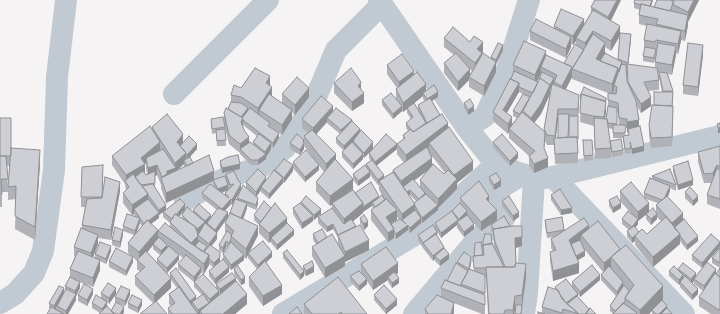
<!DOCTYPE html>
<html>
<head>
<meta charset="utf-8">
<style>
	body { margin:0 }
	canvas { display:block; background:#f5f3f3 }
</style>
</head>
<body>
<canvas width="720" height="314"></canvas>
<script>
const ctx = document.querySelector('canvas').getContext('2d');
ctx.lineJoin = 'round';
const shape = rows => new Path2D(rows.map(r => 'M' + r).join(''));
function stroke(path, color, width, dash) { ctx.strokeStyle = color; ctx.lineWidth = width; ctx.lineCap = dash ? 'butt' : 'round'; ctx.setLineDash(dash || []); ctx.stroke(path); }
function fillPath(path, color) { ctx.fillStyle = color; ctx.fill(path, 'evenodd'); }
stroke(shape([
	[379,0,467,128,496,164,534,179,553,177,720,136],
	[174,94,268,0],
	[467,128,485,116,507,69,529,0],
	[553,177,684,314],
	[185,200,231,175,258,169,286,147,313,104,336,50,382,4],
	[0,303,15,294,34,273,43,251,54,170,57,77,66,0],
	[283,314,431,225,496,164],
	[414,314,479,237,505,217,490,194,523,174],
	[524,314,527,293,534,179]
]), '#c1cad2', 22);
fillPath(shape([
	[595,0,620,33,631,39,628,64,655,68,655,62,657,49,656,49,656,54,654,63,643,61,643,56,645,49,644,49,644,40,647,26,639,24,639,15,640,10,634,8,634,3,653,0,651,7,654,7,657,0,699,0,688,22,688,25,685,41,681,40,678,54,676,53,672,75,668,74,673,92,673,115,672,146,651,148,649,135,649,125,654,105,662,92,659,77,659,72,658,72,659,80,659,90,648,91,651,106,641,113,637,106,639,126,644,151,632,154,631,150,631,153,625,154,623,138,613,138,613,129,608,128,610,142,623,150,623,155,612,157,611,150,611,158,595,159,594,126,580,122,581,102,580,101,580,96,606,111,605,119,606,119,608,106,608,93,572,79,572,77,566,89,579,104,578,118,578,163,555,164,554,145,547,145,545,141,544,149,548,167,534,173,529,166,529,156,509,138,509,132,508,134,493,121,493,112,513,74,513,65,546,55,564,63,576,45,576,41,573,45,571,44,571,47,566,58,530,40,530,31,554,28,554,26,584,24,591,13,591,7],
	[620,36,618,60,605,53,605,47,611,51],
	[626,67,627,68,628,83,627,81],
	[541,73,541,76,538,82,537,81],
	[552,87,544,129,544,131,534,123,541,114,550,94,550,90],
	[519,92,530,97,513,111,513,116,517,118,512,124,507,113],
	[617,112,618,113,619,125,617,125],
	[558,118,558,138,556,138],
	[569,119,569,137,568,137],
	[626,128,627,128,628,135,625,135],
	[444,38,470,42,483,52,482,53,482,55,491,58,491,57,503,50,496,64,496,72,484,96,469,87,469,80,458,91,444,73,444,63,454,55,444,47],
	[470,69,472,71,470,74],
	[703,55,698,96,683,94,683,85],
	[387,65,414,74,426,92,438,97,432,101,473,170,457,183,457,189,438,208,438,210,422,223,421,222,421,223,410,233,408,230,396,239,394,235,394,238,388,242,371,220,371,210,373,209,372,206,363,212,363,213,353,221,369,250,345,262,345,266,325,278,312,256,312,247,316,244,313,240,313,234,327,237,338,243,338,238,333,229,327,232,318,223,318,217,332,209,332,204,330,206,316,191,316,182,324,172,304,146,304,149,300,155,290,149,290,143,304,143,304,136,308,133,302,128,302,119,333,111,352,121,373,148,397,149,377,165,384,177,393,172,393,170,404,163,397,154,397,144,403,139,403,135,408,131,406,128,406,123,411,119,407,113,407,109,403,112,402,111,393,119,382,105,382,100,396,98,396,89,397,88,387,74],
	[423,96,423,99,425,101,418,105,418,109,414,103],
	[327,122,327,123,340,134,336,138,336,143,344,151,342,152,342,157,353,169,363,159,363,157,364,158,369,153,369,158,371,161,366,164,366,166,353,174,353,179,336,160,316,134],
	[432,156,445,173,444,174,432,165],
	[429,170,420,180,420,187,414,181],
	[370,175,378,185,379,185,379,190,385,200,379,198,355,193,344,196,353,189,353,180,358,186,370,177],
	[410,195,416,201,414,203,409,196],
	[397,217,399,219,391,224],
	[334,83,361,90,364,103,352,111,334,93],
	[270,86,272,97,282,103,282,94,309,97,295,115,292,112,292,119,282,135,270,127,279,138,273,148,271,147,271,149,266,157,266,159,258,165,251,165,240,154,240,153,229,144,224,123,224,113,228,109,231,103,231,95,241,88],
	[243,125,257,136,253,142,253,144,249,142,243,127],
	[464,103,474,111,468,115,464,108],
	[0,118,11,157,40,163,35,240,15,229,16,199,8,200,8,187,10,166,7,166,8,192,2,192,2,207,0,207],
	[211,119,225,127,226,146,217,146,216,133,212,134],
	[152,127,197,149,190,157,193,163,214,180,226,180,226,174,241,189,246,187,246,182,266,180,275,171,275,170,293,165,293,162,319,170,305,182,293,168,293,171,284,183,283,182,283,183,269,199,261,192,261,190,257,196,258,203,256,210,247,206,247,208,243,219,258,235,249,252,272,257,266,262,282,294,263,306,249,286,249,277,257,269,248,258,248,254,246,259,244,257,244,260,231,270,229,268,229,272,215,284,209,276,209,271,213,267,209,264,209,265,204,274,201,272,201,273,194,282,178,269,178,264,183,258,177,253,179,260,167,273,170,277,170,273,196,299,202,295,194,287,194,282,216,289,216,284,236,281,247,304,235,314,168,314,168,308,171,306,169,304,169,294,177,288,171,280,171,288,153,303,135,285,135,276,140,272,137,269,137,261,128,253,128,243,134,235,123,231,123,235,120,248,112,245,112,240,123,229,123,226,135,216,134,214,132,215,123,203,123,193,126,191,125,184,112,165,112,156,152,129],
	[146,163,146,168,147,174,146,175,145,174,145,164],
	[184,164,184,167,177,171],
	[157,175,161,185,161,188,166,203,213,181,213,185,215,188,202,193,202,198,217,210,211,218,193,210,193,212,182,215,182,218,166,210,155,188,155,176],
	[228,190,225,193,225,195,222,193],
	[240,191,237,198,237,200,228,217,225,210,231,204,232,205],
	[163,212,163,217,170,223,170,227,158,231,158,238,151,224,159,218,159,214,159,215],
	[228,217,225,223,225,232,226,233,219,245,219,250,223,253,226,247,227,247,223,254,223,260,218,263,220,262,211,246,217,239,217,233],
	[140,223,142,226,136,233],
	[153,245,153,249,160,255,157,259,157,263,147,253],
	[583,140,592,140,593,160,584,161],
	[493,142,518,158,510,166,493,147],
	[720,146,720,209,707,204,707,195,711,183,704,183,698,162,698,152],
	[220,161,240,169,222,173,220,166],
	[673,166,693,185,678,190,673,172],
	[103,175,102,198,120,191,111,240,98,238,98,244,93,257,95,258,95,254,111,251,106,264,100,261,100,270,93,287,79,282,80,288,76,296,76,300,68,314,47,314,50,309,49,308,49,303,64,293,65,290,65,286,70,277,70,269,75,257,74,256,74,247,82,229,82,225,85,207,81,207,81,197],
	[652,176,676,185,676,191,670,188,670,191,668,197,698,241,687,250,680,241,680,244,653,267,635,245,635,241,632,243,627,237,627,231,629,230,622,224,622,219,631,213,620,201,620,191,644,197,644,193,652,178],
	[646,199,658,203,656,205,656,212,649,212],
	[646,215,646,219,651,225,657,219,657,217,661,221,647,234,639,232,635,228,638,224,638,221],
	[489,177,501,186,494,190,489,182],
	[685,192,698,201,693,206,685,198],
	[551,195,572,213,561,215,551,200],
	[460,198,489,202,497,220,481,231,467,216,474,229,464,237,457,228,457,225,441,238,436,230,437,236,449,259,440,266,435,261,435,259,433,261,423,248,423,247,423,248,418,240,418,235,435,228,435,223,452,212,460,204],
	[609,200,621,208,613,213,609,206],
	[502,201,519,217,513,221,502,206],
	[301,202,321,214,314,220,313,219,313,221,302,229,293,214,293,208,301,204],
	[254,215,287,223,294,235,277,250,271,243,271,241,269,243,259,233,259,225,254,220],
	[360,218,368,226,364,230,360,223],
	[545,220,564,230,589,228,620,249,663,299,662,300,667,308,672,314,652,314,652,311,649,314,613,314,610,311,610,306,616,296,601,280,601,275,603,272,585,250,585,256,578,260,579,273,553,281,550,261,550,252,553,251,551,248,551,239,555,237,547,238,545,225],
	[491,225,510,226,522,246,516,248,516,263,526,277,522,305,522,310,515,309,514,314,488,314,486,278,485,278,485,314,482,314,446,300,454,313,453,314,425,314,425,309,441,297,441,288,447,281,457,264,457,262,471,263,470,269,474,270,473,256,483,255,483,241,492,244,494,247,493,234,491,230],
	[720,247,707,262,716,274,720,268,712,263,712,258,720,248,720,314,711,314,699,306,699,297,703,291,694,284,694,281,692,283,698,294,692,300,680,287,680,284,679,285,669,276,669,271,678,270,678,269,696,276,706,263,702,268,692,260,692,255],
	[283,253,303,269,303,266,314,272,306,276,304,274,304,276,300,280,283,258],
	[109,261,133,262,126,276,109,267],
	[361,264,398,273,396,274,399,283,392,288,388,282,388,280,373,290,367,281,367,284,359,291,350,281,350,276,361,273],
	[234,269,245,283,241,285,234,274],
	[600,280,580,297,578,294,578,297,589,310,596,314,538,314,542,313,542,307,555,289,555,287,572,287,572,282],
	[101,293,116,294,109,304,107,302,107,307,111,311,116,302,115,302,115,297,130,295,125,306,117,303,124,312,123,314,99,314,100,313,92,308,92,303,105,301,101,298],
	[93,294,87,306,78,301,78,295],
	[374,295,397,305,386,314,374,300],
	[128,303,142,305,138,313,128,308],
	[304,304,367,314,304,314]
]), '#b0b2b7');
fillPath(shape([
	[617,0,621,0,608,27,608,17],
	[652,0,653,0,649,13,649,8],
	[694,0,699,0,688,22,688,25,685,41,685,31,688,16,688,12],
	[584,19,584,28,576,38,576,41,573,45,573,36],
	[620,26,620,35,611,51,611,41],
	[593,31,593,40,585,53,585,43],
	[681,31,681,41,678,54,678,44],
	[631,34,631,39,628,68,628,63],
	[571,37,571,47,566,58,566,49],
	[483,42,483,52,477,58,477,49],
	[605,43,605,53,599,64,596,59],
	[503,45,503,50,496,64,496,72,484,96,484,86,496,62,496,60],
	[703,45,703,55,698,96,698,87],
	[676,46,676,55,672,75,672,65],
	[546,51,546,60,541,67,541,73,535,85,535,75],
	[482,53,482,62,475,72,475,63],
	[572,67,572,77,562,96,562,86],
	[618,68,618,78,614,85,614,89,612,94,612,84],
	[470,69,470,78,469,77,469,80,458,91,458,82],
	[414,71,414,81,399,92,399,82],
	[270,76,270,86,266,83],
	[554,78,554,83,550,90,550,85],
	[361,82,361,91,358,86],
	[519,83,519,92,503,119,503,110],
	[426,84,426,94,423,93,423,96,403,112,403,103],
	[550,85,550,94,541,114,531,127,531,118],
	[272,87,272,97,259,110,259,116,258,118,258,108],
	[309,88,309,97,295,115,295,105],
	[438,92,438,97,427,104,427,99],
	[364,93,364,103,352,111,352,102],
	[579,95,579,104,578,119,578,109],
	[651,97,651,106,641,113,641,104],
	[606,102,606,111,604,127,604,117],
	[333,106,333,115,327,118,327,122,313,138,313,128],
	[402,106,402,111,393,119,393,114],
	[474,106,474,111,468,115,468,110],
	[673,106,673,115,672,146,672,137],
	[248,108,248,113,243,120,243,128,241,132,240,118],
	[558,109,558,118,555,145,555,136],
	[292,110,292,119,282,135,282,125],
	[512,117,512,126,509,129,509,132,508,134,508,124],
	[352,120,352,125,341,135,341,130],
	[639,120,639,129,628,129,628,132,627,132,627,122],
	[448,123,448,132,429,143,429,147,406,165,406,155],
	[718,128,720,128,720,133,718,133],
	[360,129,360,134,344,151,344,146],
	[279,133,279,138,273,148,273,143],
	[183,134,183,143,179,148,177,142],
	[249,137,249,147,240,149,240,153,240,144],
	[304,140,304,149,300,155,300,150,303,141],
	[160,142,160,152,146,158,146,163,143,166,145,164,145,174,126,181,126,175,141,158],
	[373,142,373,148,364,158,364,153],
	[271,143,271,149,266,157,266,159,258,165,258,160,265,154,265,152],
	[197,144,197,149,187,160,187,155],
	[397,144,397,149,375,167,375,162],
	[644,146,644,151,632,154,632,149],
	[40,150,40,163,35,240,35,227],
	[186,153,186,162,184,160,184,164,176,171,162,180,162,177,167,171,175,168,175,163],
	[518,153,518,158,510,166,510,161],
	[336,154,336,164,326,174,326,164],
	[363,154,363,159,353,169,353,164],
	[432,158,432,167,401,190,401,181],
	[548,158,548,167,534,173,534,164],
	[473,161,473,170,457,183,457,189,438,208,438,199,454,182,454,175],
	[240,164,240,169,222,173,222,168],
	[103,165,103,175,102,206,102,197],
	[157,165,157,175,155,176,155,188,155,176,148,178,148,168],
	[293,165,293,171,284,183,284,178],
	[319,165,319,170,305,182,305,177],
	[717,165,717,175,713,183,713,173],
	[214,171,214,181,213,180,213,181,166,203,166,193],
	[370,172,370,177,358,186,358,181],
	[384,175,384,180,379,181,378,185,378,180],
	[266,177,266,182,261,187,261,190,256,197,256,192],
	[283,178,283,183,269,199,269,194],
	[353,179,353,189,330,206,330,196],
	[501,180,501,186,494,190,494,185],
	[693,180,693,185,678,190,678,185],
	[120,182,120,191,111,240,111,230],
	[241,184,241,189,232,205,232,200],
	[228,185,228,190,218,194,218,189],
	[670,186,670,191,664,206,664,201],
	[410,190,410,195,406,198,406,193],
	[148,194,148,203,134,209,134,214,132,215,132,205],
	[379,196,379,202,372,203,372,206,363,212,363,207],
	[489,196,489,206,486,199],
	[698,196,698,201,693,206,693,201],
	[258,198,258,203,256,210,256,205],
	[231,199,231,204,222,214,222,209],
	[247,203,247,208,241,225,241,220],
	[363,203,363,213,344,229,344,219],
	[621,203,621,208,613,213,613,208],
	[649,203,649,212,638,221,638,224,632,232,632,227,638,219,638,212],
	[185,204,185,210,172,225,172,220],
	[415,204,415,214,402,220,402,224,402,214],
	[166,205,166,210,159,215,159,210],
	[438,205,438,210,422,223,422,218],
	[572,208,572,213,561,215,561,210],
	[321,209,321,214,314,220,314,215],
	[397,210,397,220,386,226,386,217],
	[497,210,497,220,481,231,481,222],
	[467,211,467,217,459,224,459,219],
	[228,212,228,217,215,235,215,230],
	[519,212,519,217,513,221,513,216],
	[159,213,159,218,144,229,144,224],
	[683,213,683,223,672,233,672,223],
	[657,214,657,219,651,225,651,219],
	[211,215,211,220,207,223,207,224,205,226,205,221],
	[313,216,313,221,302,229,302,223],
	[140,218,140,223,135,236,135,231],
	[287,218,287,227,271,238,271,241,269,243,269,233],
	[421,218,421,223,410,233,410,228],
	[458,220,458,224,457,222,457,225,441,238,441,233],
	[368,221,368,226,364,230,364,224],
	[205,222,205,227,196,235,196,230],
	[333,224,333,229,327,232,327,227],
	[474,224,474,229,464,237,464,232],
	[408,225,408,230,396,239,396,234],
	[589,225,589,235,581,235,581,241,572,247,569,240],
	[258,226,258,235,246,259,246,249],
	[522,226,522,246,515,248,515,238],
	[394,229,394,238,388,242,388,233],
	[123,230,123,235,120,248,120,242],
	[158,230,158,239,139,262,139,252],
	[294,230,294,235,277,250,277,245],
	[437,232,437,237,423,243,423,248,423,243],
	[217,233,217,239,209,249,209,244],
	[680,234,680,244,653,267,653,257],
	[98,235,98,244,91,263,91,253],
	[198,236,198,246,191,253,191,243],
	[635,236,635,241,632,243,632,238],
	[698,236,698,241,687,250,687,245],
	[369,240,369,250,345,262,345,266,325,278,325,268,345,256,345,252],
	[226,241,226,247,223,253,223,248],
	[720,242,720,247,702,268,702,263],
	[167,245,167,250,161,257,161,251],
	[111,246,111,251,106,264,106,259],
	[444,247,444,252,435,256,435,259,433,261,433,256],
	[585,251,585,256,576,261,576,256],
	[220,252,220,262,214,268,214,263],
	[272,252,272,257,258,270,258,265],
	[449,254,449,259,440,266,440,261],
	[179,255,179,260,167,273,167,268],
	[209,255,209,265,204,274,204,264],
	[244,255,244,260,231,270,231,265],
	[133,257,133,262,126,276,126,271],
	[471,257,471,263,469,274,469,269],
	[611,258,611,267,604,273,604,263],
	[100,260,100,270,93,287,93,278],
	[398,263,398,273,389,279,388,277,388,280,373,290,373,281],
	[579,263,579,273,553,281,553,271],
	[526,264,526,277,522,308,522,295],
	[314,266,314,272,306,276,306,271],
	[229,267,229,272,215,284,215,279],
	[201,268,201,273,194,282,194,277],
	[716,269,716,274,704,291,704,286],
	[304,271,304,276,300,280,300,275],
	[696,273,696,279,694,279,694,281,691,285,691,279],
	[600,275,600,280,580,297,580,292],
	[683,275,683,280,680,282,680,284,679,285,679,280],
	[245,277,245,283,241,285,241,280],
	[171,278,171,288,154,304,154,295],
	[236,278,236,283,220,294,220,289],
	[399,278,399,283,392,288,392,283],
	[367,279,367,284,359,291,359,286],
	[80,282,80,288,76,296,76,300,68,314,66,314,66,311,75,295,75,291],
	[623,282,623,288,617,297,617,292],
	[282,285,282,294,263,306,263,296],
	[663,286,663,299,649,314,640,314,640,310],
	[64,288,64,294,54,311,54,306],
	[116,288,116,294,109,304,109,298],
	[93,289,93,294,87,306,87,300],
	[698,289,698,294,692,300,692,295],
	[130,290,130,295,125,306,125,301],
	[219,291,219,297,210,304,210,299],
	[247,294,247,304,235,314,223,314],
	[578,294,578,299,568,306,566,303],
	[196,296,196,301,192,302,192,304,190,306,190,301],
	[515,296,515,309,514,314,513,314,513,310],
	[397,299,397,305,386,314,386,309],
	[142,300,142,305,138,313,138,308],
	[107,302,107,307,102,314,102,309],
	[209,303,209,308,200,311,200,314,198,314,198,310],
	[454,303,454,313,453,314,451,314],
	[667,306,667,311,664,314,659,314],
	[124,307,124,312,123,314,120,314]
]), '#909195');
const building = shape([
	[595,0,617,0,608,17,591,7,595,0],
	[635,0,652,0,650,6,641,4,641,5,634,3,635,0],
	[657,0,670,0,674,1,670,11,654,7,657,0],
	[674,0,694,0,688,12,672,4,674,0],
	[641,4,688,15,685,31,656,24,658,19,639,15,641,4],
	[561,9,584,19,573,36,554,26,561,9],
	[593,10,620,26,611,41,593,31,585,43,576,38,593,10],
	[536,19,571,37,566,49,530,31,536,19],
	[647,24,681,31,678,44,656,40,655,42,644,40,647,24],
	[453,27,470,42,474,36,483,42,477,49,482,53,475,63,444,38,453,27],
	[620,33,631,34,628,63,618,59,620,33],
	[593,34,605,43,596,59,618,68,612,84,572,69,593,34],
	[524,41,546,51,535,75,513,65,524,41],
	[498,43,503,45,496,60,491,57,498,43],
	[658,43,676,46,672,65,655,62,658,43],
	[688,43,703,45,698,87,683,85,688,43],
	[575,44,584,50,572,69,572,67,564,63,575,44],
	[645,47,656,49,654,58,643,56,645,47],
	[456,53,470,69,458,82,444,63,456,53],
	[483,53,496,62,484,86,469,77,483,53],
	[605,53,622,62,619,72,618,68,600,61,605,53],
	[402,54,414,71,399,82,387,65,402,54],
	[546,55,572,67,562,86,554,82,557,75,541,67,546,55],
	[621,64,626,65,627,81,636,101,639,120,627,122,627,119,619,118,618,103,608,100,608,93,616,94,617,87,614,85,621,64],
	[627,64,657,68,659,80,644,82,651,97,641,104,628,82,627,64],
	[255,68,270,76,266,83,272,87,258,108,241,97,231,95,234,85,241,88,255,68],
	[351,68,361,82,358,86,364,93,352,102,334,83,351,68],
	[514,71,538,82,533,93,519,87,519,83,511,79,514,71],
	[417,72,426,84,403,103,396,89,417,72],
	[542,72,554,78,550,85,540,78,539,80,539,79,542,72],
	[659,72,667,73,673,91,663,91,659,72],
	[297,77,309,88,295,105,282,94,297,77],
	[540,78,550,85,541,104,531,118,523,111,540,78],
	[510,79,519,83,503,110,512,117,508,124,493,112,510,79],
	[552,84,579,95,578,109,558,109,555,136,547,135,544,129,552,84],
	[434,85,438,92,427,99,423,93,434,85],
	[584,87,606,98,606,101,581,94,581,97,580,96,584,87],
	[654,92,673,92,672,106,654,105,654,92],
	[391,93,402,106,393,114,382,100,391,93],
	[269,94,292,110,282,125,259,110,269,94],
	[523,94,530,97,520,114,513,111,523,94],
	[581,94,606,102,604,117,593,116,580,113,581,94],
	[321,96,333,106,313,128,302,119,321,96],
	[430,98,440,115,427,123,418,105,430,98],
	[470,99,474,106,468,110,464,103,470,99],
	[231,102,241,103,248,108,241,117,228,109,231,102],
	[414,103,426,123,413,132,406,123,413,117,407,108,414,103],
	[652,105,673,106,672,137,651,138,649,125,652,105],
	[608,106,617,108,617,124,608,123,607,119,606,119,608,106],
	[226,108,243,118,241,122,244,130,249,137,240,144,229,135,224,113,226,108],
	[250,108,270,123,268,126,279,133,273,143,243,120,242,118,250,108],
	[336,108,352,120,341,130,327,118,336,108],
	[522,112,545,132,544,148,548,158,534,164,529,156,535,151,509,129,522,112],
	[167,114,183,134,177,142,186,153,175,163,152,127,167,114],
	[442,114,448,123,406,155,397,144,405,138,403,135,411,129,413,132,442,114],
	[558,114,569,114,568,137,558,138,558,114],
	[569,116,578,116,578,139,577,137,569,137,569,116],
	[223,117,225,127,212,129,211,119,223,117],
	[0,118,11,118,11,156,0,156,0,118],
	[594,118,607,119,611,148,595,149,594,118],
	[352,121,360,129,344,146,336,138,352,121],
	[720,123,720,128,718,128,717,124,720,123],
	[613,125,626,125,625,133,613,133,613,125],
	[150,126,160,142,141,158,145,164,126,175,112,156,150,126],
	[640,126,644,146,632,149,630,142,631,148,625,149,623,136,629,135,628,129,640,126],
	[449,127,473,161,454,175,429,143,449,127],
	[225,129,226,140,217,141,216,130,225,129],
	[312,130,336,154,326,164,304,136,312,130],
	[361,130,373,142,364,153,353,141,361,130],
	[259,134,271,143,265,152,253,142,259,134],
	[297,134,304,140,303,141,304,143,300,150,290,143,297,134],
	[386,134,397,144,375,162,369,153,386,134],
	[502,134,518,153,510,161,493,142,502,134],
	[189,136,197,144,187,155,186,154,186,153,180,146,189,136],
	[577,137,578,153,555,154,554,138,577,137],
	[621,139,623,150,612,152,610,141,621,139],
	[583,140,592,140,593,155,584,156,583,140],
	[250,142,266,154,258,160,251,160,240,149,250,142],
	[352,142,363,154,353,164,342,152,352,142],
	[720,146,720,167,717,165,713,173,704,174,698,152,720,146],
	[427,147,432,158,401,181,393,170,427,147],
	[11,148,40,150,35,227,15,216,16,186,8,187,11,148],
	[163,149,176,168,167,171,167,174,162,177,157,165,148,168,146,158,163,149],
	[306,150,319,165,305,177,293,162,306,150],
	[209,155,214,171,166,193,161,178,209,155],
	[238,155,240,164,222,168,220,161,228,157,238,155],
	[0,156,6,156,8,179,1,179,2,194,0,194,0,156],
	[190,157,193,163,187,166,184,160,190,157],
	[284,159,293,165,284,178,275,170,284,159],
	[335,159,353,179,330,196,316,182,335,159],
	[372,160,384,175,378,180,366,164,372,160],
	[688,161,693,180,678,185,673,166,688,161],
	[433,164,444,174,448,170,457,179,438,199,420,180,433,164],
	[103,165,102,197,81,197,82,167,103,165],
	[365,165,370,172,358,181,353,174,365,165],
	[717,168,720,170,720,199,707,195,717,168],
	[258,169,266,177,256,192,246,182,258,169],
	[670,169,676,185,652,176,670,169],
	[274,170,283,178,269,194,261,187,274,170],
	[143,171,146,175,155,171,155,183,141,185,135,177,143,171],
	[234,171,238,180,241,184,232,200,231,199,222,209,202,193,210,184,229,198,225,193,234,184,230,185,226,174,234,171],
	[393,172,415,204,402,214,379,181,393,172],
	[496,173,501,180,494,185,489,177,496,173],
	[133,174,148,194,132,205,123,193,129,187,125,181,133,174],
	[225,176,228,185,218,189,213,180,225,176],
	[105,177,120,182,111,230,82,225,87,199,102,198,105,177],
	[650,178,670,186,665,197,662,200,644,193,650,178],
	[413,179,425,193,419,199,410,190,407,192,403,187,413,179],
	[479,181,489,196,486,199,497,210,481,222,460,198,479,181],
	[371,182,379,196,363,207,363,203,355,193,371,182],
	[631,182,649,203,638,212,620,191,631,182],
	[153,184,166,205,159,210,148,195,148,194,142,186,153,184],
	[243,185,258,198,256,205,237,198,243,185],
	[690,187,698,196,693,201,685,192,690,187],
	[560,189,572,208,561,210,551,195,560,189],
	[353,190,363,203,344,219,332,203,353,190],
	[426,194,438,205,422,218,415,206,414,203,426,194],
	[382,195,385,200,376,207,372,203,382,195],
	[306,196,321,209,314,215,301,202,306,196],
	[509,196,519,212,513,216,502,201,509,196],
	[617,196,621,203,613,208,609,200,617,196],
	[667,196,683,213,672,223,656,205,667,196],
	[148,199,159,213,148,221,147,220,144,224,134,209,148,199],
	[180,199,185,204,176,215,175,214,172,219,163,212,180,199],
	[235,199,247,203,241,218,230,213,235,199],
	[386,199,397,210,386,217,394,229,388,233,371,210,386,199],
	[264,201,271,208,261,222,254,215,264,201],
	[275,203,287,218,269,233,259,224,275,203],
	[300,203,313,216,302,223,293,208,300,203],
	[460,203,467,211,459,219,452,211,460,203],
	[199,204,211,215,205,221,193,210,199,204],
	[187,207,205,222,196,230,196,227,190,223,182,215,187,207],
	[218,208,228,212,215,230,207,223,218,208],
	[332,208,344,224,351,219,356,226,338,235,333,224,327,227,318,217,332,208],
	[653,208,657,214,651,219,646,214,653,208],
	[415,210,421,218,410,228,408,225,396,234,393,229,394,229,391,224,400,219,406,224,402,220,415,210],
	[452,211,458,220,441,233,435,223,452,211],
	[628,211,638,219,632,227,622,219,628,211],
	[230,213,258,226,246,249,231,236,234,231,225,223,230,213],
	[127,214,140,218,135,231,123,226,127,214],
	[175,214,196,227,198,236,191,243,170,222,175,214],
	[364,215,368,221,364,224,360,218,364,215],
	[467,215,474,224,464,232,457,222,467,215],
	[504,216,510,226,494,229,491,225,504,216],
	[562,217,564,230,547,233,545,220,562,217],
	[666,217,680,234,653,257,635,236,642,229,647,234,666,217],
	[584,218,589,225,569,240,579,263,553,271,550,252,556,250,551,239,584,218],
	[684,219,698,236,687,245,680,236,680,234,674,228,684,219],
	[147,220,158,230,139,252,128,243,147,220],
	[598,221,620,249,611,257,604,263,581,235,598,221],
	[165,223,190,243,209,255,204,264,186,250,158,231,165,223],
	[205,223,217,233,209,244,198,235,205,223],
	[287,223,294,230,277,245,271,238,287,223],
	[360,225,369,240,345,252,338,235,360,225],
	[433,225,437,232,423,243,418,235,433,225],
	[513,226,522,226,522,237,515,238,516,263,514,267,505,267,495,242,493,229,513,226],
	[634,226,639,232,632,238,627,231,634,226],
	[115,227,123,230,120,242,112,240,115,227],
	[81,228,98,235,91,253,74,247,81,228],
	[322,229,327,237,318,243,313,234,322,229],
	[227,231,232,235,231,236,231,239,229,243,226,241,223,248,219,245,227,231],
	[332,234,345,256,325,268,312,247,332,234],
	[436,234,444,247,433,256,423,243,436,234],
	[485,234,491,234,492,244,483,245,483,247,483,241,485,234],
	[711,234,720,242,702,263,692,255,711,234],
	[159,237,167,245,161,251,153,244,159,237],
	[580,240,585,251,576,256,571,244,580,240],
	[199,241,207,246,203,252,195,246,199,241],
	[263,241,272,252,258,265,248,253,263,241],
	[100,242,111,246,106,259,95,254,100,242],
	[231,242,244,255,231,265,223,254,231,242],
	[481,242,483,255,474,256,475,243,481,242],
	[492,243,504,267,486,267,486,268,474,268,473,256,484,255,483,245,492,243],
	[210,245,220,252,220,257,214,263,209,259,209,255,204,252,210,245],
	[626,245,663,286,640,310,625,298,634,285,611,257,626,245],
	[169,246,179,255,167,268,157,259,169,246],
	[386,247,398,263,373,281,361,264,386,247],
	[116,248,133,257,126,271,109,261,116,248],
	[444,248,449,254,440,261,435,256,444,248],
	[720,248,720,263,712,258,720,248],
	[287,250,304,271,300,275,283,253,287,250],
	[78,251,100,260,93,278,70,269,78,251],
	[146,251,171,278,154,295,135,276,145,267,137,260,146,251],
	[464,252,471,257,469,269,457,262,464,252],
	[186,255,201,268,194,277,178,264,186,255],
	[223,259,229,267,215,279,209,271,223,259],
	[265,261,282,285,263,296,249,277,265,261],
	[312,261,314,266,306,271,303,266,312,261],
	[707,262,716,269,704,286,694,279,707,262],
	[456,263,468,271,461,284,461,286,447,281,456,263],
	[516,263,526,264,522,295,515,296,513,310,505,310,504,314,489,314,486,267,515,267,516,263],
	[683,263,696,273,691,279,678,269,683,263],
	[592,265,600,275,580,292,572,282,592,265],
	[238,266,245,277,241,280,234,269,238,266],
	[609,266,623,282,617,292,601,275,609,266],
	[674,266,683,275,679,280,669,271,674,266],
	[176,268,196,296,190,301,170,273,176,268],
	[720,268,720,277,716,274,720,268],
	[469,269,485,275,485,293,461,284,469,269],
	[359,271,367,279,359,286,350,276,359,271],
	[394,272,399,278,392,283,388,277,394,272],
	[232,273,236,278,220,289,216,284,232,273],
	[715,273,720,277,720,309,719,310,699,297,715,273],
	[203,274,219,291,210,299,194,282,203,274],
	[685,276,698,289,692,295,680,282,685,276],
	[70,277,80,282,75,291,65,286,70,277],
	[338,277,367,314,342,314,341,312,338,314,312,314,304,304,338,277],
	[566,279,578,294,566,303,555,287,566,279],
	[445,280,485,295,485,305,441,288,445,280],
	[236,281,247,294,223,314,202,314,200,311,236,281],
	[108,283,116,288,109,298,101,293,108,283],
	[84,284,93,289,87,300,78,295,84,284],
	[384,285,397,299,386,309,374,295,384,285],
	[624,285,629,291,625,298,625,302,615,311,610,306,624,285],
	[59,286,64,288,54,306,49,303,59,286],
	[121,286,130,290,125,301,115,297,121,286],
	[179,287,198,314,172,314,168,308,175,303,169,294,179,287],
	[548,287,558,290,562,299,579,314,563,309,562,313,542,307,548,287],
	[66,289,76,294,66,311,57,306,66,289],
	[203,294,209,303,198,310,192,302,203,294],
	[96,295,107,302,102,309,92,303,96,295],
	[132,295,142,300,138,308,128,303,132,295],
	[437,295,454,303,451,314,428,314,425,309,437,295],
	[577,296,589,309,585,314,579,314,567,304,577,296],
	[662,300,667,306,659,314,656,314,652,310,662,300],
	[156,301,167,314,140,314,156,301],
	[116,302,124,307,120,314,116,314,111,311,116,302],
	[623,303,637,313,636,314,613,314,623,303],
	[516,305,522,305,521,314,515,314,516,305],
	[107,306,114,314,99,314,107,306],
	[51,307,64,314,47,314,51,307],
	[297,307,302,314,289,314,297,307],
	[590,308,596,314,586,314,590,308],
	[667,308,672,314,661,314,667,308],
	[538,312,545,314,538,314,538,312]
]);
fillPath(building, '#cdcfd5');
stroke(building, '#909195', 1);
</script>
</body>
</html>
